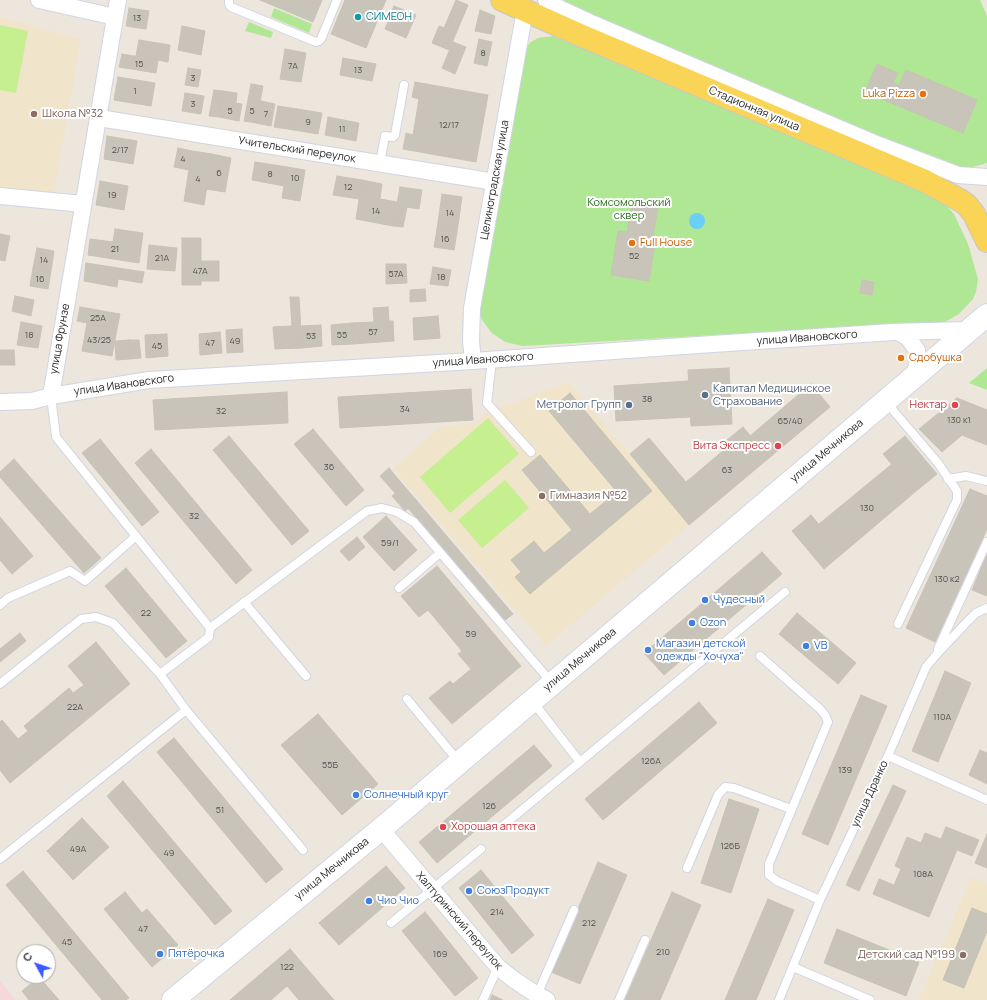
<!DOCTYPE html>
<html>
<head>
<meta charset="utf-8">
<style>
	body { margin:0 }
	#map { position:relative; width:987px; height:1000px; overflow:hidden; background:#ede6dc; font-family:Manrope,sans-serif }
	canvas { display:block }
	.north { position:absolute; left:16px; top:944px; width:40px; height:40px; box-sizing:border-box; background:#fff; border:1px solid #aaa; border-radius:50%; rotate:310deg; font-size:11px; font-weight:700; line-height:16px; text-align:center; color:#2b2b2b }
	.north::after { content:''; display:block; margin:auto; width:14px; height:18px; background:#375bff; clip-path:polygon(50% 0,100% 100%,50% 72%,0 100%) }
</style>
</head>
<body>
<div id="map">
<canvas width="987" height="1000"></canvas>
<div class="north">С</div>
</div>
<script>
const ctx = document.querySelector('canvas').getContext('2d');
ctx.lineJoin = 'round';
function fillPath(path, color) { ctx.fillStyle = color; ctx.fill(path, 'evenodd'); }
const shape = rows => new Path2D(rows.map(r => 'M' + r).join(''));
function stroke(path, color, width, dash) { ctx.strokeStyle = color; ctx.lineWidth = width; ctx.lineCap = dash ? 'butt' : 'round'; ctx.setLineDash(dash || []); ctx.stroke(path); }
function write(font, color, halo, rows, align = 'center') {
  ctx.font = font + ' Manrope,sans-serif'; ctx.lineWidth = 4; ctx.setLineDash([]); ctx.textBaseline = 'middle'; ctx.strokeStyle = halo; ctx.fillStyle = color; for (const [text, x, y, turn = 0] of rows) {
    ctx.save(); ctx.translate(x, y); ctx.rotate((+turn || 0) * Math.PI / 180); ctx.textAlign = isNaN(turn) ? turn : align; if (halo) ctx.strokeText(text, 0, 0); ctx.fillText(text, 0, 0); ctx.restore();
  }
}
fillPath(shape([
	[0,17,81,39,54,194,0,189],
	[569,382,689,525,546,646,393,468,441,427,475,423,488,412],
	[971,877,987,884,987,1000,919,1000]
]), '#f0e4ca');
fillPath(shape([
	[0,981,16,1000,0,1000]
]), '#f5d9da');
fillPath(shape([
	[560,0,980,0,987,16,987,163,973,167,956,167,938,162,567,6],
	[274,8,312,24,309,33,271,17],
	[249,22,273,32,271,38,245,31],
	[553,36,930,193,944,203,954,214,968,244,978,279,976,292,973,299,959,314,945,322,523,346,505,342,492,333,482,320,478,311,525,48,531,42,538,38],
	[987,368,987,390,969,383]
]), '#b0e795');
fillPath(shape([
	[0,25,28,31,16,93,0,90],
	[488,418,519,454,450,513,420,477],
	[505,480,529,508,482,548,458,520]
]), '#c6ef90');
fillPath(shape([
	'689 221a8 8 0 1 1 16 0a8 8 0 1 1-16 0Z'
]), '#69cff6');
const building = shape([
	[260,0,322,0,313,22,260,0],
	[345,0,386,0,366,48,331,34,345,0],
	[456,0,468,5,449,50,432,43,439,26,444,28,456,0],
	[394,6,416,15,406,38,385,29,394,6],
	[129,8,149,11,146,29,126,26,129,8],
	[480,10,495,16,491,34,475,31,480,10],
	[182,26,205,31,201,55,178,50,182,26],
	[479,39,492,42,487,66,474,63,479,39],
	[139,40,170,45,168,62,136,56,139,40],
	[453,42,466,47,455,74,442,68,453,42],
	[285,49,306,53,301,82,280,79,285,49],
	[122,54,158,60,156,73,119,67,122,54],
	[343,58,376,64,372,81,340,75,343,58],
	[877,64,898,73,893,82,899,85,906,70,977,100,963,133,865,92,877,64],
	[188,68,201,70,198,87,185,85,188,68],
	[118,77,155,83,151,106,114,100,118,77],
	[415,82,488,95,476,162,403,149,406,133,413,135,419,99,412,97,415,82],
	[251,84,263,86,256,123,244,121,251,84],
	[214,90,223,91,219,117,209,116,214,90],
	[223,91,237,93,236,103,242,104,239,121,219,117,223,91],
	[185,93,204,96,201,114,182,111,185,93],
	[261,101,275,104,271,126,256,123,261,101],
	[278,106,297,109,294,130,274,127,278,106],
	[297,109,322,113,318,134,294,130,297,109],
	[328,117,359,123,356,141,325,135,328,117],
	[107,136,137,141,133,164,104,159,107,136],
	[178,148,192,151,189,170,174,167,178,148],
	[192,151,212,154,204,205,184,201,192,151],
	[212,154,231,158,225,192,206,189,212,154],
	[255,162,287,167,284,186,252,180,255,162],
	[287,167,305,170,300,201,282,198,287,167],
	[337,176,362,180,359,199,333,195,337,176],
	[362,180,382,184,380,199,397,202,393,226,356,219,362,180],
	[100,181,128,186,124,210,96,205,100,181],
	[400,187,422,190,419,209,407,207,403,227,393,226,400,187],
	[442,194,462,197,457,232,437,229,442,194],
	[632,203,658,207,653,236,656,237,649,281,611,275,618,231,627,232,632,203],
	[115,229,143,233,139,263,88,255,90,239,113,242,115,229],
	[437,229,457,232,454,250,434,247,437,229],
	[0,234,10,236,5,261,0,260,0,234],
	[182,238,201,238,201,261,219,261,219,281,201,281,201,285,182,285,182,238],
	[149,245,177,248,175,271,147,269,149,245],
	[37,248,54,251,51,271,33,268,37,248],
	[86,263,144,272,142,283,118,279,117,287,84,281,86,263],
	[386,264,406,264,407,283,386,284,386,264],
	[433,267,451,270,448,286,430,284,433,267],
	[33,268,51,271,48,289,30,286,33,268],
	[862,280,874,282,872,295,860,293,862,280],
	[425,289,426,301,410,302,410,290,425,289],
	[15,296,34,300,31,316,12,311,15,296],
	[290,297,299,297,302,348,275,349,273,327,292,326,290,297],
	[80,307,120,314,117,329,77,321,80,307],
	[388,307,389,321,393,321,394,341,353,344,352,323,374,322,373,308,388,307],
	[438,316,440,338,414,340,413,318,438,316],
	[21,322,42,326,38,348,17,345,21,322],
	[87,323,117,329,112,356,82,351,87,323],
	[352,323,353,344,332,345,331,325,352,323],
	[321,325,322,346,302,348,301,326,321,325],
	[242,329,243,352,227,353,226,330,242,329],
	[220,332,222,353,200,355,199,334,220,332],
	[167,334,168,356,146,358,145,335,167,334],
	[129,340,139,340,141,358,130,359,129,340],
	[129,340,130,359,116,360,115,341,129,340],
	[0,350,14,350,15,365,0,365,0,350],
	[729,368,732,424,691,426,688,370,729,368],
	[688,381,690,417,616,421,614,386,688,381],
	[811,384,830,407,769,458,750,436,811,384],
	[471,389,473,420,340,428,338,397,471,389],
	[287,392,288,423,155,430,153,400,287,392],
	[570,393,652,491,530,594,515,577,521,572,511,560,534,541,544,553,572,530,522,470,540,455,590,514,617,492,549,411,570,393],
	[957,398,987,410,987,445,962,435,942,452,919,429,957,398],
	[743,427,769,458,689,525,630,454,649,438,686,482,731,444,727,440,743,427],
	[313,429,364,490,346,506,294,444,313,429],
	[229,436,309,531,292,545,213,450,229,436],
	[905,436,937,474,915,492,883,454,905,436],
	[100,439,159,512,142,526,82,453,100,439],
	[151,449,252,570,236,584,135,463,151,449],
	[14,459,101,558,84,573,0,477,0,472,14,459],
	[892,464,915,492,843,553,819,524,892,464],
	[389,468,404,486,395,493,380,476,389,468],
	[404,486,417,501,405,511,392,496,404,486],
	[970,489,987,496,987,529,935,642,906,628,970,489],
	[417,501,513,614,504,621,408,508,417,501],
	[811,515,843,553,824,569,792,531,811,515],
	[386,516,417,550,394,571,363,537,386,516],
	[0,517,33,556,12,574,0,560,0,517],
	[357,537,365,547,360,551,351,542,357,537],
	[351,542,360,551,355,556,346,546,351,542],
	[346,546,355,556,349,561,340,551,346,546],
	[762,552,782,574,664,675,644,653,762,552],
	[987,554,987,596,972,590,987,554],
	[437,566,521,666,452,724,429,698,450,681,453,684,471,669,458,654,462,651,428,610,419,617,401,596,437,566],
	[126,568,187,641,166,658,105,586,126,568],
	[797,613,856,663,838,684,779,634,797,613],
	[20,633,26,641,0,662,0,649,20,633],
	[96,642,130,684,10,783,0,770,0,722,2,720,18,739,28,731,24,726,69,688,73,693,84,685,68,666,96,642],
	[945,671,971,683,938,762,912,751,945,671],
	[861,695,887,706,828,845,802,834,861,695],
	[699,702,717,723,603,820,585,799,699,702],
	[318,714,378,784,342,815,281,745,318,714],
	[174,738,283,869,266,883,157,752,174,738],
	[534,745,552,766,437,863,419,842,534,745],
	[980,750,987,753,987,784,969,775,980,750],
	[123,781,232,911,215,925,107,796,123,781],
	[893,785,906,791,859,891,846,885,893,785],
	[729,799,759,809,731,893,701,883,729,799],
	[82,818,109,847,73,880,47,851,82,818],
	[946,827,979,840,972,856,957,850,929,917,873,894,879,879,894,885,901,869,895,866,907,837,921,843,925,833,941,839,946,827],
	[987,834,987,868,975,863,987,834],
	[598,862,627,875,580,984,551,972,598,862],
	[386,866,405,888,339,945,319,923,386,866],
	[481,870,534,935,512,954,459,888,481,870],
	[23,871,129,998,126,1000,102,1000,6,885,23,871],
	[125,892,142,913,147,909,178,945,152,967,104,909,125,892],
	[672,892,701,905,660,1000,625,1000,672,892],
	[768,899,794,910,756,1000,725,1000,768,899],
	[972,908,987,914,987,931,964,988,943,980,972,908],
	[425,912,478,978,455,996,402,931,425,912],
	[837,929,919,962,906,996,824,963,837,929],
	[290,949,334,1000,299,1000,287,986,271,1000,230,1000,290,949],
	[39,977,59,1000,29,1000,22,991,39,977],
	[492,995,503,1000,490,1000,492,995]
]);
fillPath(building, '#c9c4ba');
stroke(building, '#c9c2b5', 1);
const service = shape([
	[229,0,229,4,231,7,316,42,319,41,321,39,337,0],
	[380,163,385,136,393,137,395,135,404,85],
	[492,360,487,403,531,452],
	[51,396,56,437,210,628],
	[886,402,938,463,957,491,957,500,898,624],
	[948,479,966,476,987,481],
	[399,588,440,553],
	[244,602,306,676],
	[0,605,8,598,70,571,85,581,136,536],
	[938,649,987,542],
	[760,656,820,709,825,715,828,722,769,864,769,875,777,881,820,900],
	[160,674,209,637,210,628,367,511,382,508,397,512,414,522,552,683],
	[0,684,81,619,96,617,113,623,160,674,186,710,303,850],
	[407,699,459,762],
	[533,702,580,762],
	[888,756,987,800],
	[505,824,785,592],
	[0,859,186,710],
	[687,868,718,795,725,787,734,788,791,809],
	[391,923,481,849],
	[793,967,870,1000],
	[537,995,574,910],
	[483,1000,498,967],
	[619,1000,645,940],
	[779,1000,820,900,888,756,926,667,936,655,965,624,976,613,987,608]
]);
const minor = shape([
	[39,0,115,17],
	[546,0,561,9,589,22,879,145,958,175,987,177],
	[99,118,495,182],
	[0,196,83,204],
	[900,333,908,338,917,350,918,362,913,377],
	[473,361,471,341,472,308,525,10],
	[51,396,118,0],
	[0,402,32,401,51,396,149,380,473,361,698,345,893,332,968,330],
	[381,829,498,967,513,979,534,993,547,1000]
]);
const secondary = shape([
	[173,1000,381,829,987,315]
]);
const primary = shape([
	[502,0,580,35,925,181,958,199,966,204,974,214,987,241]
]);
stroke(service, '#d1d4e4', 10);
stroke(minor, '#d1d4e4', 18);
stroke(secondary, '#d1d4e4', 24);
stroke(primary, '#c8c8c8', 24);
stroke(service, '#fff', 8);
stroke(minor, '#fff', 16);
stroke(secondary, '#fff', 22);
stroke(primary, '#f9d456', 22);
for (const [x, y, r, color] of [
	[358,17,4,"#0f9aa8"],
	[923,94,4,"#e8710a"],
	[34,114,4,"#8d6e63"],
	[632,243,4,"#e8710a"],
	[901,358,4,"#e8710a"],
	[705,395,4,"#5c6f8a"],
	[629,405,4,"#5c6f8a"],
	[955,405,4,"#e0444e"],
	[778,446,4,"#e0444e"],
	[542,496,4,"#8d6e63"],
	[705,600,4,"#3f7fe0"],
	[692,623,4,"#3f7fe0"],
	[806,646,4,"#3f7fe0"],
	[648,650,4,"#3f7fe0"],
	[356,795,4,"#3f7fe0"],
	[443,827,4,"#e0444e"],
	[469,891,4,"#3f7fe0"],
	[369,901,4,"#3f7fe0"],
	[160,954,4,"#3f7fe0"],
	[963,955,4,"#8d6e63"]
]) { const dot = new Path2D(); dot.arc(x, y, r, 0, 2 * Math.PI); ctx.fillStyle = color; ctx.fill(dot); stroke(dot, '#fff', 1.5); }
write('9px', '#52514f', null, [
	["13",137,18],
	["8",483,53],
	["15",139,64],
	["7А",293,66],
	["13",358,70],
	["3",193,78],
	["1",135,91],
	["3",193,104],
	["5",230,111],
	["5",252,111],
	["7",266,114],
	["9",308,122],
	["12/17",449,125],
	["11",342,129],
	["2/17",120,150],
	["4",183,159],
	["6",219,173],
	["8",270,174],
	["10",295,178],
	["4",198,179],
	["12",348,187],
	["19",112,195],
	["14",376,211],
	["14",450,213],
	["16",445,239],
	["21",115,249],
	["52",634,256],
	["21А",162,258],
	["14",44,260],
	["47А",200,271],
	["57А",396,274],
	["18",441,277],
	["16",40,279],
	["25А",98,318],
	["57",373,332],
	["18",29,335],
	["55",342,335],
	["53",311,336],
	["43/25",99,340],
	["49",235,341],
	["47",210,343],
	["45",157,346],
	["38",647,399],
	["34",405,409],
	["32",221,411],
	["130 к1",959,420],
	["65/40",790,421],
	["36",329,467],
	["63",727,470],
	["130",867,508],
	["32",194,516],
	["59/1",390,543],
	["130 к2",947,579],
	["22",146,613],
	["59",471,634],
	["22А",75,707],
	["110А",942,717],
	["126А",651,761],
	["55Б",330,765],
	["139",845,770],
	["126",489,806],
	["51",220,810],
	["126Б",730,846],
	["49А",78,849],
	["49",169,853],
	["108А",923,874],
	["214",497,912],
	["212",589,923],
	["47",143,929],
	["45",67,942],
	["210",663,952],
	["169",440,954],
	["122",287,967]
]);
write('11px', '#0d838f', '#fff', [
	["СИМЕОН",366,17]
], 'left');
write('11px', '#c56008', '#fff', [
	["Luka Pizza",915,94,"right"],
	["Full House",640,243],
	["Сдобушка",909,358]
], 'left');
write('11px', '#2b2b2b', '#fff', [
	["Стадионная улица",754,109,23],
	["Учительский переулок",297,150,9],
	["Целиноградская улица",495,180,-80],
	["улица Ивановского",807,338,-4],
	["улица Фрунзе",60,339,-80],
	["улица Ивановского",483,360,-4],
	["улица Ивановского",124,385,-8],
	["улица Мечникова",827,451,-40],
	["улица Мечникова",580,660,-40],
	["улица Дранко",870,794,-65],
	["улица Мечникова",332,869,-39],
	["Халтуринский переулок",459,921,49]
]);
write('11px', '#785e54', '#fff', [
	["Школа №32",42,114],
	["Гимназия №52",550,496],
	["Детский сад №199",955,955,"right"]
], 'left');
write('11px', '#276c16', '#fff', [
	["Комсомольский",629,203],
	["сквер",629,216]
]);
write('11px', '#4e5e75', '#fff', [
	["Капитал Медицинское",713,389],
	["Страхование",713,402],
	["Метролог Групп",621,405,"right"]
], 'left');
write('11px', '#be3a42', '#fff', [
	["Нектар",947,405],
	["Вита Экспресс",770,446],
	["Хорошая аптека",451,827,"left"]
], 'right');
write('11px', '#366cbe', '#fff', [
	["Чудесный",713,600],
	["Ozon",700,623],
	["Магазин детской",656,644],
	["одежды \"Хочуха\"",656,657],
	["VB",814,646],
	["Солнечный круг",364,795],
	["СоюзПродукт",477,891],
	["Чио Чио",377,901],
	["Пятёрочка",168,954]
], 'left');
</script>
</body>
</html>
